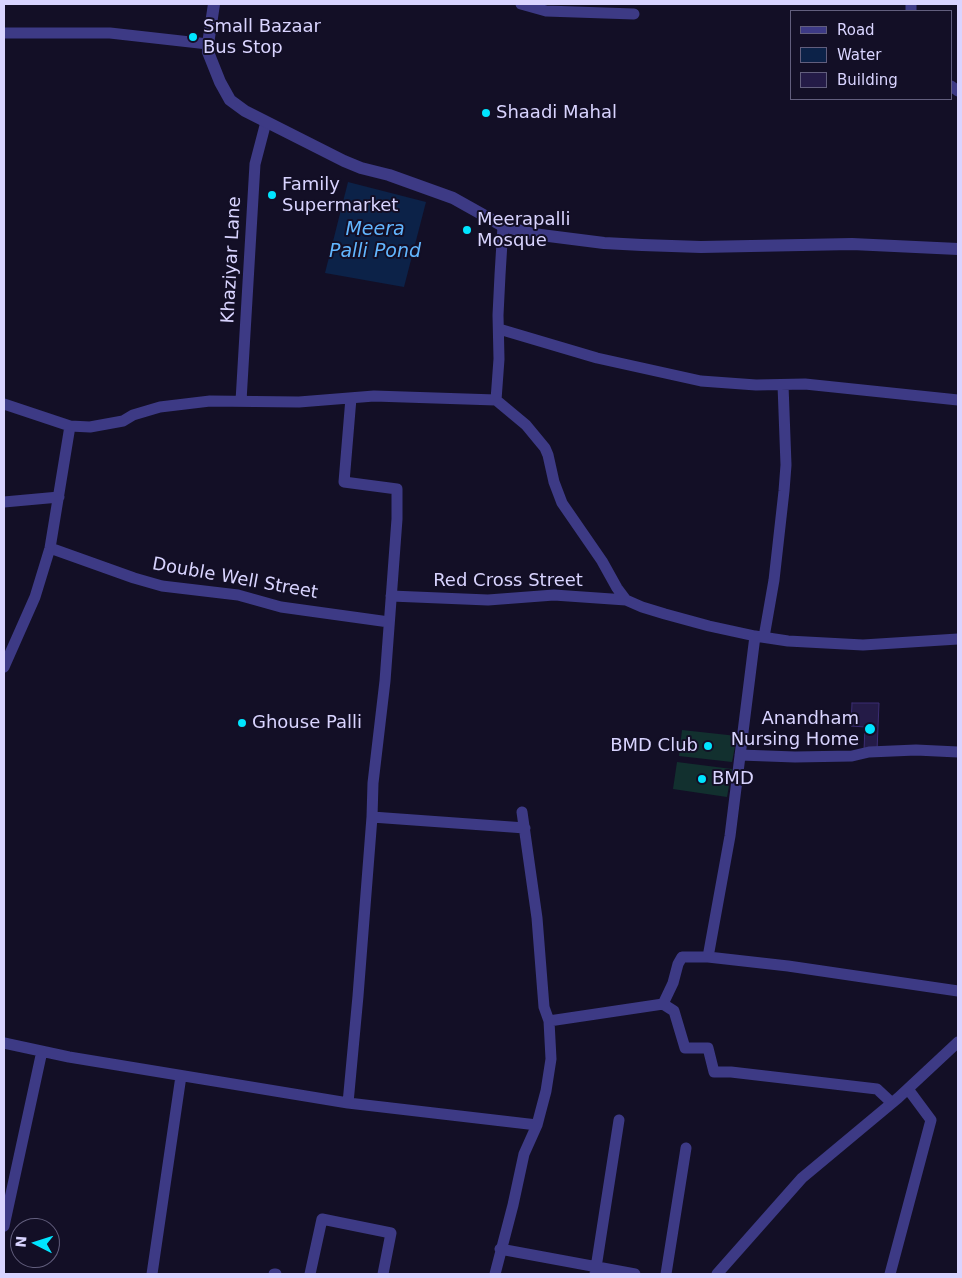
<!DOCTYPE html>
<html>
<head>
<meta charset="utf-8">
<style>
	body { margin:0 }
	#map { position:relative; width:962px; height:1278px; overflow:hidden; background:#130f26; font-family:"DejaVu Sans",sans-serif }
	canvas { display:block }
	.frame { position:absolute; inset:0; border:5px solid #d9d4ff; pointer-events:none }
	.legend { position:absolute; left:790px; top:10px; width:162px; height:90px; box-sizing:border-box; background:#130f26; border:1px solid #625e7d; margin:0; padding:6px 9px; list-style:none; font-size:15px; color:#d9d4ff }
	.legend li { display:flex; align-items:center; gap:10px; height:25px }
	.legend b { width:25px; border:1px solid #625e7d }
	.north { position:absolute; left:10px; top:1218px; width:50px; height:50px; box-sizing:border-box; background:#130f26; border:1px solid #625e7d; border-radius:50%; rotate:275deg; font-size:14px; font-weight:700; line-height:20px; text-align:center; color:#d9d4ff }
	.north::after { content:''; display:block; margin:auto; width:18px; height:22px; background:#00e5ff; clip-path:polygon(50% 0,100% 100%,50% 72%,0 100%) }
</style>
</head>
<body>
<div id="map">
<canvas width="962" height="1278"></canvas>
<div class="frame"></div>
<ul class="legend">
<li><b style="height:6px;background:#3d3a85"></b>Road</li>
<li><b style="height:14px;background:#0c2248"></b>Water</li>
<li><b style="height:14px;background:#241b47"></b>Building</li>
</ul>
<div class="north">N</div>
</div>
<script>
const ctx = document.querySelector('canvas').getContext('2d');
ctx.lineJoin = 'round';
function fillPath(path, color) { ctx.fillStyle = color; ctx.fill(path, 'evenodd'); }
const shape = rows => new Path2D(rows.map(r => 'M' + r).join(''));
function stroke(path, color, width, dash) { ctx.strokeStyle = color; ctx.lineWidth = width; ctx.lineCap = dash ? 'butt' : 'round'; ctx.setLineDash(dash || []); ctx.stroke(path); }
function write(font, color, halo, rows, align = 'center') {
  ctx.font = font + ' "DejaVu Sans",sans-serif'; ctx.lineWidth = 4; ctx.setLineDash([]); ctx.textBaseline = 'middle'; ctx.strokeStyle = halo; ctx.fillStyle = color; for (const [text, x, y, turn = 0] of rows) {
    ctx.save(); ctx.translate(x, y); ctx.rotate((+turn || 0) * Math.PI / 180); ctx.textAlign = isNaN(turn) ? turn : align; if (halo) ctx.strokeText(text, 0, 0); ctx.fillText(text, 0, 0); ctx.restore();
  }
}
fillPath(shape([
	[682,730,737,736,732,762,679,756],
	[677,762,732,769,727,797,673,789]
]), '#12302f');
fillPath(shape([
	[348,182,426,202,404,287,325,273]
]), '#0c2248');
const building = shape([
	[852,703,879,703,877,751,864,750,865,727,851,726,852,703]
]);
fillPath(building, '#241b47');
stroke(building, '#3b2d73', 1);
stroke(shape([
	[521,4,546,11,634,14],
	[911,11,911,4],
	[4,33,110,33,208,44],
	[951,86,958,91],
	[499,329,597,358,701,381,756,385,805,384,958,400],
	[496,400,499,359,498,315,500,275,503,226],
	[241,401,255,164,266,122],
	[4,404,70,426,90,427,123,421,133,415,160,407,210,401,299,402,374,396,496,400,526,425,545,448,548,455,554,482,562,503,602,561,617,588,626,600],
	[4,502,59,497],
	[50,548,134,578,162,586,238,595,281,607,389,622],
	[391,596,488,600,554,595,626,600,642,607,665,614,709,626,755,636,788,641,863,645,958,639],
	[764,637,774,580,784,491,786,465,783,385],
	[4,667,35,597,50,548,70,426],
	[740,755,795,757,852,756,869,752,916,750,958,752],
	[372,817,525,828],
	[708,957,730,836,755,636],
	[549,1021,663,1004],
	[4,1043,69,1057,348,1103,537,1125],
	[348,1103,358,996,372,817,373,783,385,681,397,519,397,489,344,482,351,398],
	[892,1103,877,1089,731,1072,714,1072,708,1048,685,1048,674,1011,663,1004,673,983,678,964,682,957,708,957,788,966,958,991],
	[4,1226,42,1051],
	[500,1249,635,1274],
	[152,1274,181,1076],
	[274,1274,276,1274],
	[310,1274,322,1219,391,1233,383,1274],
	[495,1274,513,1205,524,1154,537,1125,546,1091,551,1059,549,1021,544,1007,537,918,522,812],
	[595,1274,619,1120],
	[666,1274,686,1148],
	[717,1274,802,1178,898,1098,958,1042],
	[890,1274,931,1120,908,1089]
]), '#3d3a85', 11);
stroke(shape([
	[214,4,208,44,208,52,220,82,230,100,245,111,344,161,361,168,389,175,453,198,503,226,533,234,604,243,642,245,701,247,852,244,958,249]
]), '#3d3a85', 12);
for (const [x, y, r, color] of [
	[193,37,5,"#00e5ff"],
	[486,113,5,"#00e5ff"],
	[272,195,5,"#00e5ff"],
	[467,230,5,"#00e5ff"],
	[242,723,5,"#00e5ff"],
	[870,729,6,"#00e5ff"],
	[708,746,5,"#00e5ff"],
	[702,779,5,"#00e5ff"]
]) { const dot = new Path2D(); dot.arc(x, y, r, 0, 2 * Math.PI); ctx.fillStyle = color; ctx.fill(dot); stroke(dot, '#130f26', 2); }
write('18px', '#d9d4ff', '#130f26', [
	["Small Bazaar",203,27],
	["Bus Stop",203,48],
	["Shaadi Mahal",496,113],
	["Family",282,185],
	["Supermarket",282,206],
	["Meerapalli",477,220],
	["Mosque",477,241],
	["Anandham",859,719,"right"],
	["Nursing Home",859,740,"right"],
	["Ghouse Palli",252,723],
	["BMD Club",698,746,"right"],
	["BMD",712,779]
], 'left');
write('18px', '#d9d4ff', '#130f26', [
	["Khaziyar Lane",232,260,-87],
	["Double Well Street",235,579,10],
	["Red Cross Street",508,581]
]);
write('italic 19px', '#62b6ff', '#130f26', [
	["Meera",375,230],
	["Palli Pond",375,252]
]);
</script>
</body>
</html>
